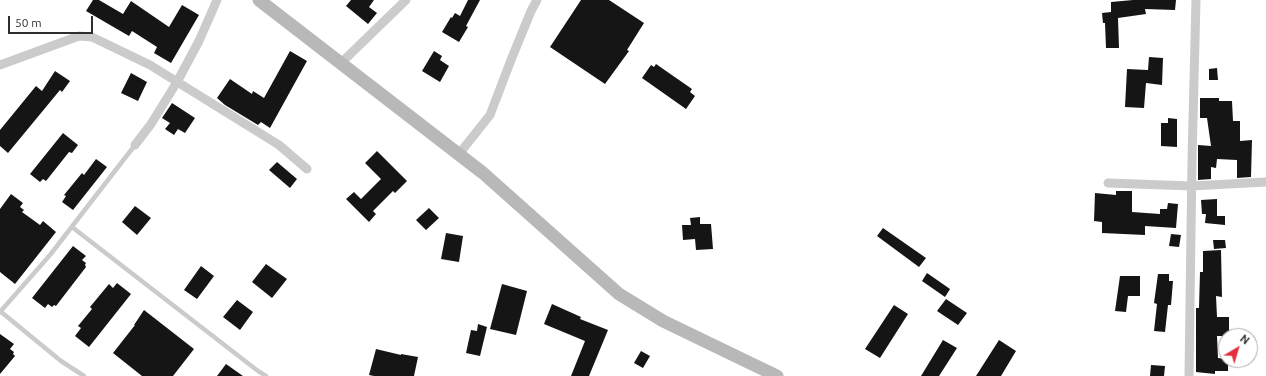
<!DOCTYPE html>
<html>
<head>
<meta charset="utf-8">
<style>
	body { margin:0 }
	#map { position:relative; width:1266px; height:376px; overflow:hidden; background:#fff; font-family:Ubuntu,sans-serif }
	canvas { display:block }
	.north { position:absolute; left:1218px; top:328px; width:40px; height:40px; box-sizing:border-box; background:#fff; border:1px solid #ababab; border-radius:50%; rotate:38deg; font-size:11px; font-weight:700; line-height:16px; text-align:center; color:#2e2e2e }
	.north::after { content:''; display:block; margin:auto; width:14px; height:18px; background:#e52f3e; clip-path:polygon(50% 0,100% 100%,50% 72%,0 100%) }
	.scale { position:absolute; left:8px; top:16px; width:85px; height:18px; box-sizing:border-box; border:2px solid #2e2e2e; border-top:0; padding-left:5px; font-size:12px; line-height:14px; white-space:nowrap; color:#2e2e2e; -webkit-text-stroke:3px #fff; paint-order:stroke }
</style>
</head>
<body>
<div id="map">
<canvas width="1266" height="376"></canvas>
<div class="north">N</div>
<div class="scale">50 m</div>
</div>
<script>
const ctx = document.querySelector('canvas').getContext('2d');
ctx.lineJoin = 'round';
function fillPath(path, color) { ctx.fillStyle = color; ctx.fill(path, 'evenodd'); }
const shape = rows => new Path2D(rows.map(r => 'M' + r).join(''));
function stroke(path, color, width, dash) { ctx.strokeStyle = color; ctx.lineWidth = width; ctx.lineCap = dash ? 'butt' : 'round'; ctx.setLineDash(dash || []); ctx.stroke(path); }
fillPath(shape([
	[93,0,99,0,123,14,131,1,169,27,182,5,199,15,171,63,154,53,157,47,132,31,129,36,86,11],
	[351,0,374,0,369,7,377,13,368,24,346,6],
	[468,0,480,0,466,26,468,27,459,42,442,32,451,17,452,18,455,13,460,16],
	[581,0,609,0,644,23,627,50,629,51,605,84,550,47],
	[1133,0,1176,0,1175,10,1145,9,1146,14,1118,18,1119,48,1106,48,1105,23,1103,23,1102,13,1111,12,1111,2],
	[290,51,307,61,270,128,261,122,258,125,225,105,217,98,230,79,252,94,253,91,264,98],
	[434,51,442,56,440,60,449,66,440,82,422,71],
	[1149,57,1163,58,1162,85,1146,83,1144,108,1125,107,1127,69,1148,70],
	[656,64,692,89,690,92,695,96,686,109,642,78,651,65,654,67],
	[1217,68,1218,80,1209,80,1209,69],
	[55,71,70,81,62,92,60,90,8,153,0,146,0,130,36,86,42,91],
	[131,73,147,82,138,101,121,93],
	[1200,98,1219,98,1219,101,1232,101,1233,121,1240,121,1240,141,1252,140,1251,177,1237,178,1237,160,1217,159,1216,168,1211,167,1211,179,1198,180,1198,145,1211,146,1207,118,1200,118],
	[172,103,195,118,185,133,178,129,174,135,165,129,170,123,162,118],
	[1168,118,1177,119,1177,147,1161,146,1161,123,1168,123],
	[63,133,78,145,72,153,69,152,46,181,43,179,40,182,30,174],
	[377,151,407,181,395,193,393,191,373,211,376,214,369,222,346,199,354,192,361,199,381,179,365,163],
	[96,159,107,167,73,210,62,202,66,196,64,195,82,173,84,175],
	[277,162,297,179,290,188,269,170],
	[1116,191,1132,191,1132,212,1160,214,1160,209,1167,209,1168,203,1178,204,1176,228,1145,226,1145,235,1102,233,1102,222,1094,221,1095,193,1116,195],
	[11,194,23,203,20,207,24,210,22,212,40,225,43,221,56,232,15,284,0,272,0,209],
	[1217,199,1217,216,1225,216,1225,225,1205,223,1206,214,1202,214,1201,200],
	[135,206,151,218,137,235,122,222],
	[429,208,439,218,426,230,416,220],
	[700,217,700,224,711,224,713,249,696,250,695,239,683,240,682,225,691,225,690,218],
	[883,228,926,258,919,267,877,236],
	[446,233,463,236,459,262,441,259],
	[1171,234,1181,235,1179,247,1169,246],
	[1213,240,1225,240,1226,248,1214,249],
	[73,246,86,256,82,260,86,263,85,265,86,267,56,306,54,305,52,307,48,304,45,308,32,298],
	[1221,250,1222,297,1216,296,1217,317,1229,317,1229,336,1217,336,1218,358,1226,359,1226,360,1228,360,1228,371,1215,371,1215,374,1196,372,1196,308,1199,308,1200,272,1203,272,1203,251],
	[266,264,287,279,272,298,252,282],
	[201,266,214,276,197,299,184,290],
	[927,273,950,289,945,297,922,281],
	[1158,274,1169,274,1169,281,1173,281,1171,305,1168,305,1165,332,1154,331,1157,304,1154,303],
	[1120,276,1140,276,1140,296,1128,296,1126,312,1115,311],
	[117,283,131,294,89,347,75,336,81,328,78,326,92,309,90,307,109,284,113,288],
	[502,284,527,291,516,335,490,329],
	[946,299,967,313,958,325,937,311],
	[237,300,253,312,240,330,223,317],
	[552,304,581,317,580,319,608,330,589,376,571,376,585,341,544,324],
	[894,305,908,314,880,358,865,349],
	[144,310,194,349,173,376,142,376,113,353,135,325,134,325],
	[478,324,487,327,480,356,466,353,471,330,477,331],
	[0,334,14,344,10,349,14,352,13,354,15,356,0,374],
	[943,340,957,348,939,376,921,376],
	[999,340,1016,351,1001,376,976,376],
	[376,349,401,355,401,354,418,357,414,376,374,376,369,375],
	[641,351,650,356,643,368,634,363],
	[226,364,243,376,217,376],
	[1151,365,1165,366,1164,376,1150,376]
]), '#151515');
stroke(shape([
	[72,227,258,371,266,376],
	[0,311,61,361,84,376],
	[0,312,50,255,135,145]
]), '#cbcbcb', 4.5);
stroke(shape([
	[341,63,406,0],
	[0,65,79,36,92,37,150,65,279,145,307,169],
	[135,145,151,124,177,82,199,41,217,0],
	[459,154,490,115,511,60,531,11,537,0],
	[1108,183,1192,186,1266,182],
	[1189,376,1192,160,1196,0]
]), '#cbcbcb', 9);
stroke(shape([
	[259,0,483,173,619,294,663,321,777,376]
]), '#b8b8b8', 13);
</script>
</body>
</html>
